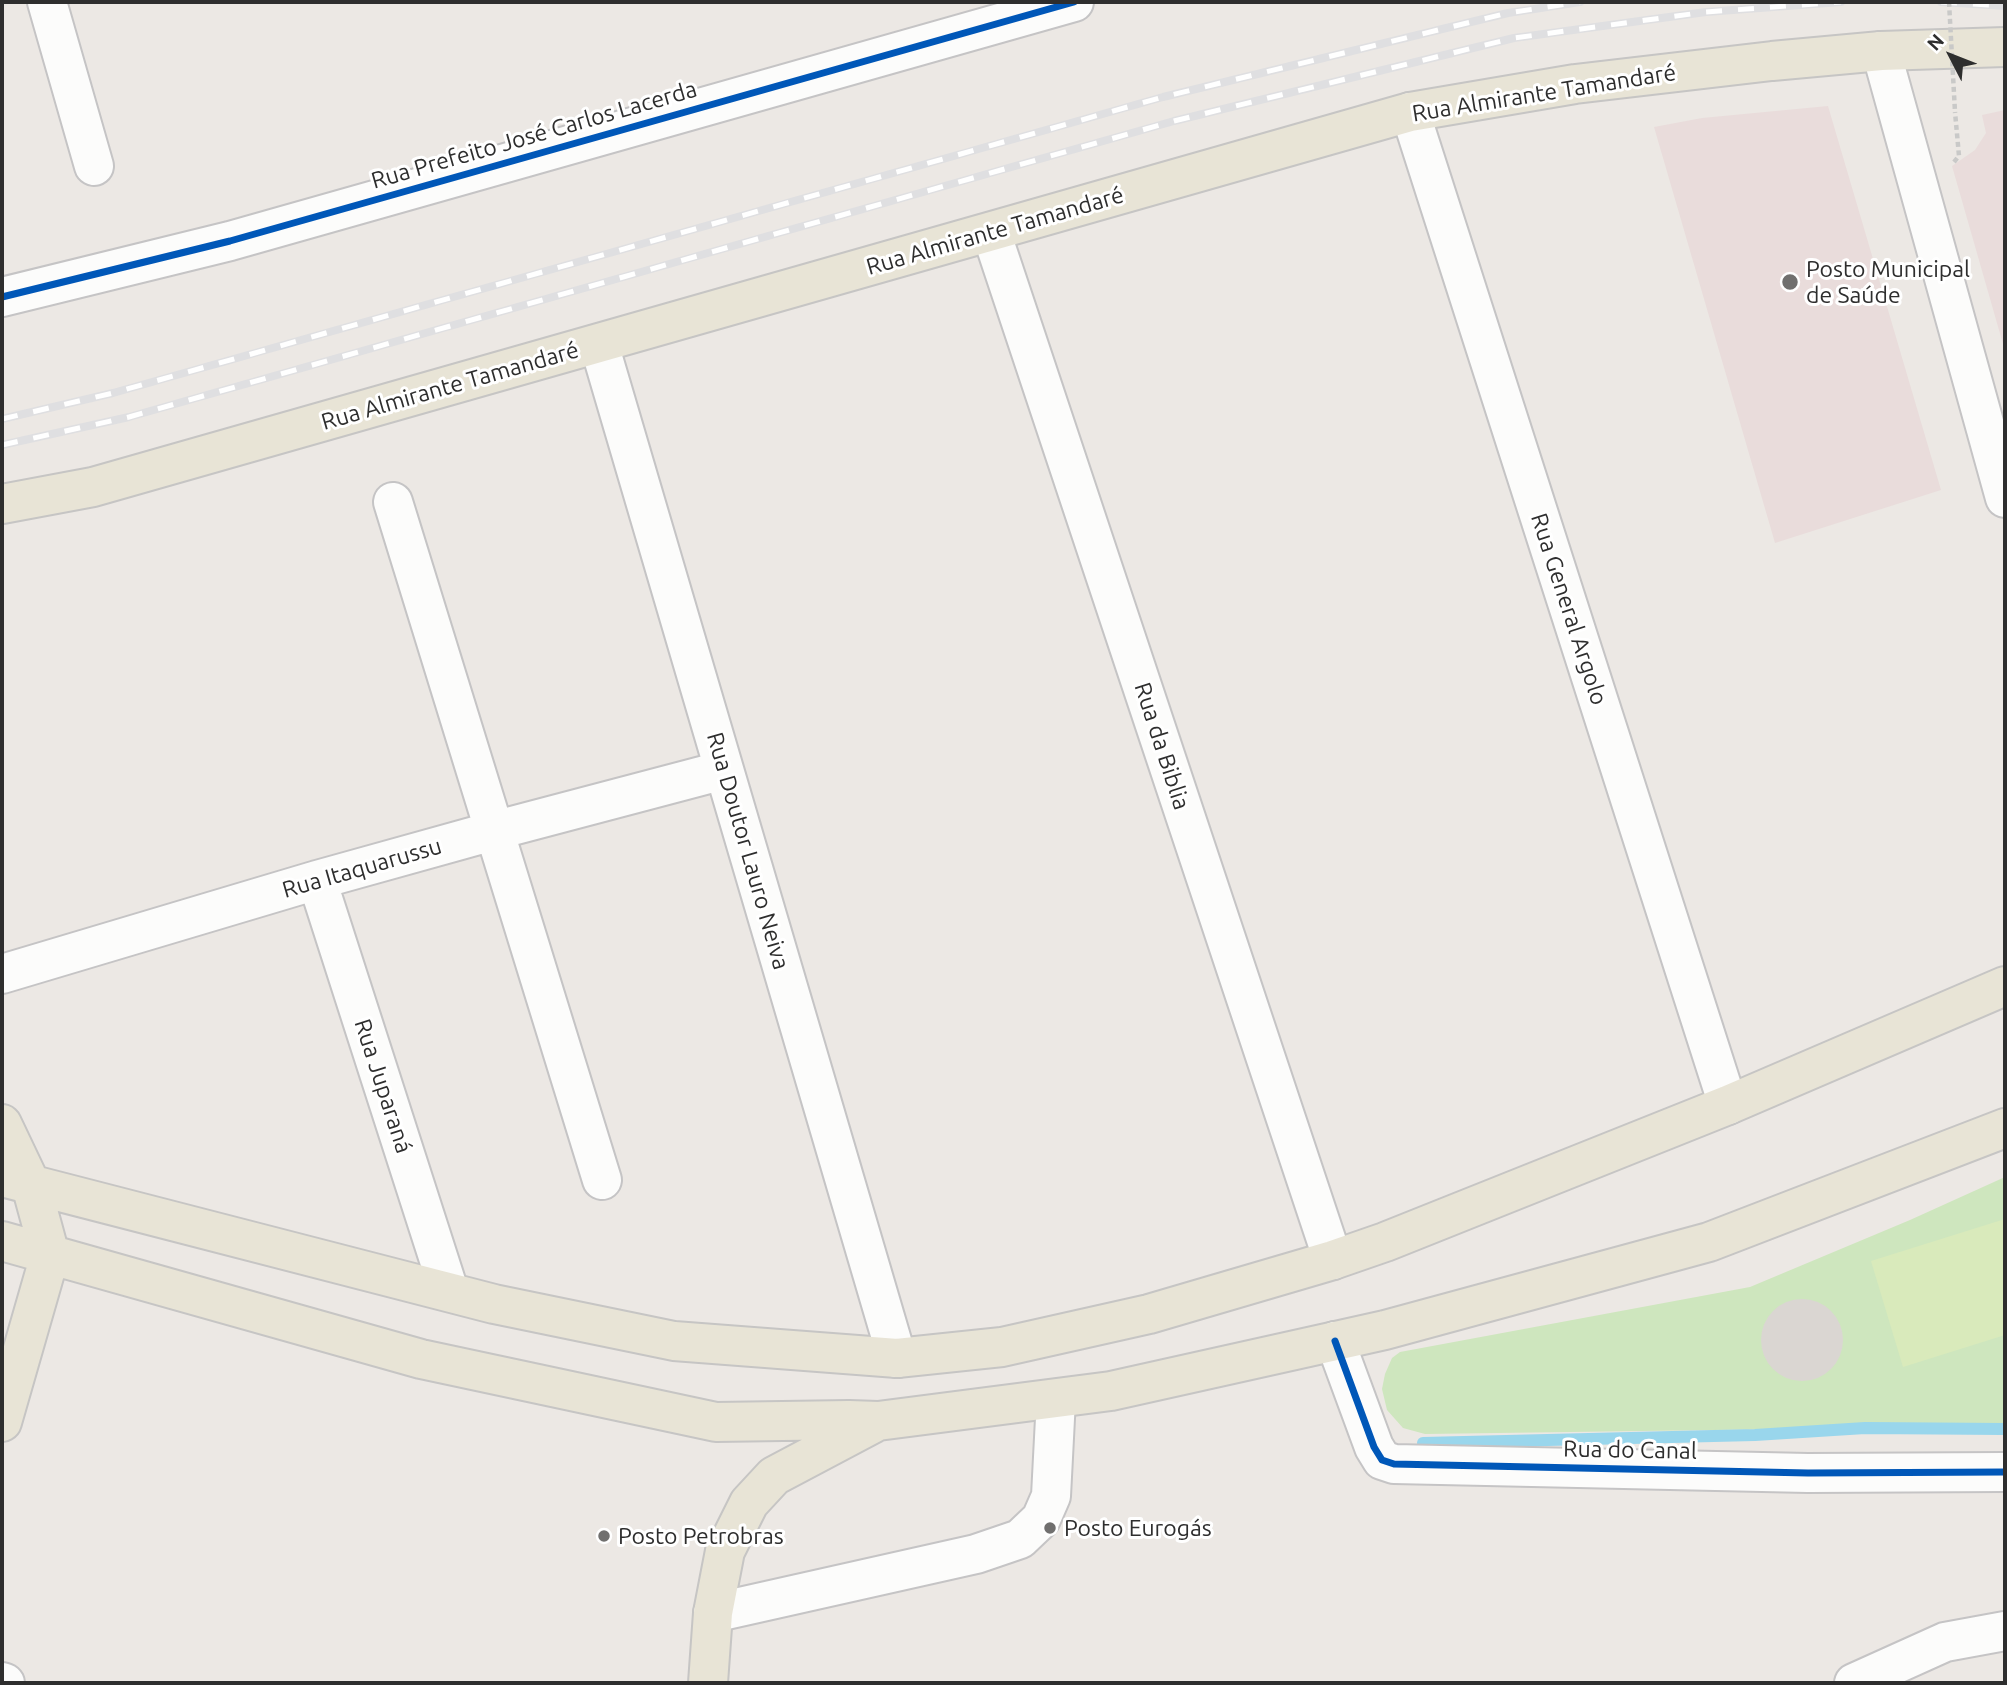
<!DOCTYPE html>
<html>
<head>
<meta charset="utf-8">
<style>
	body { margin:0 }
	#map { position:relative; width:2007px; height:1685px; overflow:hidden; background:#ece8e4; font-family:Ubuntu,sans-serif }
	canvas { display:block }
	.frame { position:absolute; inset:0; border:4px solid #2e2e2e; pointer-events:none }
	.north { position:absolute; left:1916px; top:21px; width:70px; height:70px; -webkit-text-stroke:5px #fff; paint-order:stroke; rotate:312deg; font-size:19px; font-weight:700; line-height:28px; text-align:center; color:#2e2e2e }
	.north::after { content:''; display:block; margin:auto; width:24px; height:32px; background:#2e2e2e; clip-path:polygon(50% 0,100% 100%,50% 72%,0 100%) }
</style>
</head>
<body>
<div id="map">
<canvas width="2007" height="1685"></canvas>
<div class="frame"></div>
<div class="north">N</div>
</div>
<script>
const ctx = document.querySelector('canvas').getContext('2d');
ctx.lineJoin = 'round';
function fillPath(path, color) { ctx.fillStyle = color; ctx.fill(path, 'evenodd'); }
const shape = rows => new Path2D(rows.map(r => 'M' + r).join(''));
function stroke(path, color, width, dash) { ctx.strokeStyle = color; ctx.lineWidth = width; ctx.lineCap = dash ? 'butt' : 'round'; ctx.setLineDash(dash || []); ctx.stroke(path); }
function write(font, color, halo, rows, align = 'center') {
  ctx.font = font + ' Ubuntu,sans-serif'; ctx.lineWidth = 6; ctx.setLineDash([]); ctx.textBaseline = 'middle'; ctx.strokeStyle = halo; ctx.fillStyle = color; for (const [text, x, y, turn = 0] of rows) {
    ctx.save(); ctx.translate(x, y); ctx.rotate((+turn || 0) * Math.PI / 180); ctx.textAlign = isNaN(turn) ? turn : align; if (halo) ctx.strokeText(text, 0, 0); ctx.fillText(text, 0, 0); ctx.restore();
  }
}
fillPath(shape([
	[1828,106,1941,490,1775,543,1654,127,1702,118],
	[2005,110,2005,351,1952,166,1975,150,1986,133,1982,115]
]), '#e9dcdb');
fillPath(shape([
	[2005,1177,2005,1426,1425,1434,1403,1428,1387,1410,1382,1389,1385,1374,1392,1358,1400,1352,1750,1287,1910,1220]
]), '#cee6be');
fillPath(shape([
	[2005,1219,2005,1335,1903,1367,1871,1261]
]), '#d9eabb');
fillPath(shape([
	'1761 1340a41 41 0 1 1 82 0a41 41 0 1 1-82 0Z'
]), '#dad6d2');
stroke(shape([
	[1423,1443,1755,1435,1865,1428,2005,1429]
]), '#99d6ec', 12);
const minor = shape([
	[47,2,94,166],
	[1881,51,2005,498],
	[1410,112,1728,1105],
	[991,232,1333,1260],
	[2,297,230,241,1074,2],
	[599,344,897,1358],
	[393,502,602,1180],
	[317,880,449,1291],
	[2,974,317,880,493,831,724,770],
	[1335,1341,1374,1447,1382,1460,1394,1464,1808,1473,2005,1472],
	[713,1613,976,1554,1020,1539,1041,1519,1051,1496,1056,1399],
	[2,1682,5,1683],
	[1854,1683,1945,1642,2005,1631]
]);
const major = shape([
	[2,504,93,487,1410,112,1575,84,1772,61,1881,51,2005,47],
	[2,1124,31,1185,50,1255,2,1422],
	[2,1177,494,1304,674,1341,897,1358,1002,1347,1149,1314,1333,1260,1385,1242,1728,1105,2005,986],
	[2,1241,421,1359,716,1422,849,1420,878,1421,1111,1391,1385,1330,1709,1242,2005,1128],
	[708,1683,713,1613,725,1551,749,1503,774,1476,876,1422]
]);
stroke(minor, '#c5c4c5', 42);
stroke(major, '#c6c5c4', 42);
stroke(shape([
	[1954,162,1959,156,1955,112]
]), '#c9c9c8', 4.5, [5, 3.5]);
stroke(minor, '#fcfcfb', 38);
stroke(major, '#e8e4d6', 38);
const rail = shape([
	[1941,2,2005,6],
	[2,419,113,393,1163,97,1508,13,1580,2],
	[2,445,129,417,1174,121,1514,38,1706,12,1841,2]
]);
stroke(rail, '#dfdfe1', 8);
stroke(rail, '#fff', 5, [16]);
stroke(shape([
	[1949,2,1955,112]
]), '#c9c9c8', 4.5, [5, 3.5]);
stroke(shape([
	[2,297,230,241,1074,2],
	[1335,1341,1374,1447,1382,1460,1394,1464,1808,1473,2005,1472]
]), '#0057b8', 7);
for (const [x, y, r, color] of [
	[1790,282,9,"#706f6e"],
	[1050,1528,7,"#706f6e"],
	[604,1536,7,"#706f6e"]
]) { const dot = new Path2D(); dot.arc(x, y, r, 0, 2 * Math.PI); ctx.fillStyle = color; ctx.fill(dot); stroke(dot, '#fff', 2.5); }
write('23px', '#2e2e2e', '#fff', [
	["Rua Almirante Tamandaré",1544,93,-9],
	["Rua Prefeito José Carlos Lacerda",534,135,-16],
	["Rua Almirante Tamandaré",995,231,-16],
	["Rua Almirante Tamandaré",450,386,-16],
	["Rua General Argolo",1569,609,72],
	["Rua da Biblia",1162,746,72],
	["Rua Doutor Lauro Neiva",748,851,74],
	["Rua Itaquarussu",362,868,-16],
	["Rua Juparaná",383,1086,72],
	["Rua do Canal",1630,1450,1]
]);
write('23px', '#2e2e2e', '#fff', [
	["Posto Municipal",1806,269],
	["de Saúde",1806,295],
	["Posto Eurogás",1064,1528],
	["Posto Petrobras",618,1536]
], 'left');
</script>
</body>
</html>
